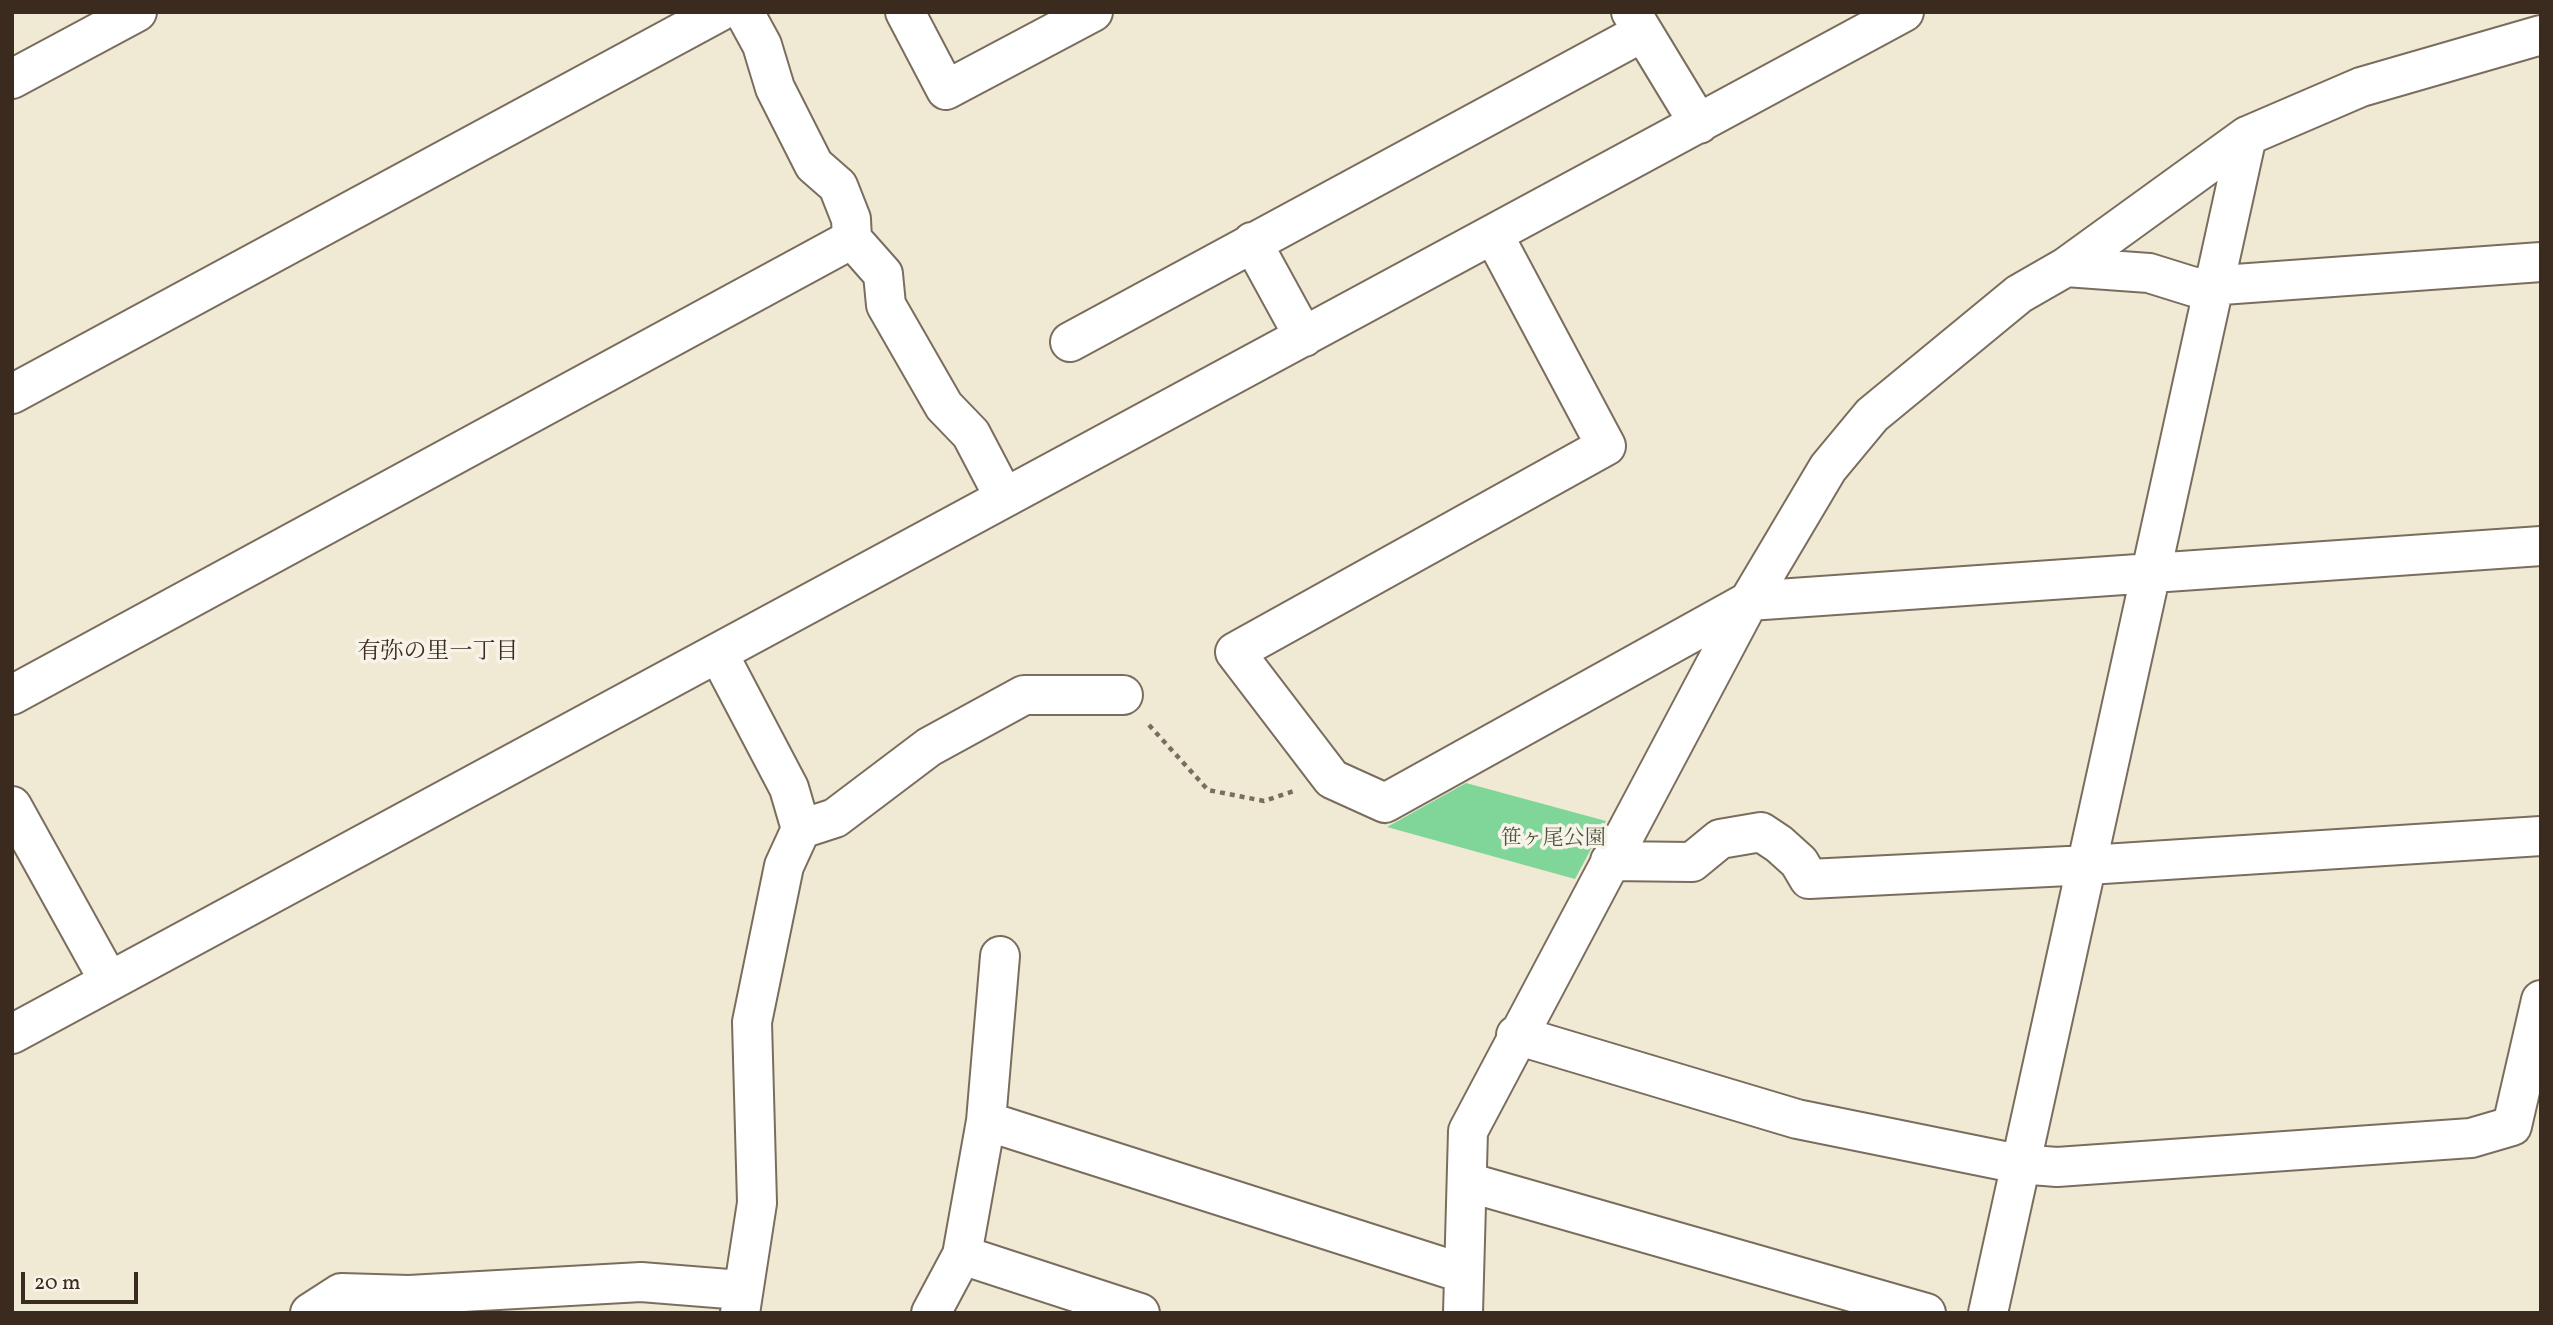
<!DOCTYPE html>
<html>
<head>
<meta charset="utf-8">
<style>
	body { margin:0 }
	#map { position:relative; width:2553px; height:1325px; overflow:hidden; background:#f0ead4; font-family:Vollkorn,serif }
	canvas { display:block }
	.frame { position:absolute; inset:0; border:14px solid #3b2a1e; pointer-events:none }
	.scale { position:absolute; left:21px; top:1272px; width:117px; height:32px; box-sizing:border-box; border:4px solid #3b2a1e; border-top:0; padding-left:9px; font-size:21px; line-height:24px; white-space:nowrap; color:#3b2a1e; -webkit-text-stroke:5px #f7f3e8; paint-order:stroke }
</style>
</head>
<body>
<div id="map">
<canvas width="2553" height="1325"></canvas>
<div class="frame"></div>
<div class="scale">20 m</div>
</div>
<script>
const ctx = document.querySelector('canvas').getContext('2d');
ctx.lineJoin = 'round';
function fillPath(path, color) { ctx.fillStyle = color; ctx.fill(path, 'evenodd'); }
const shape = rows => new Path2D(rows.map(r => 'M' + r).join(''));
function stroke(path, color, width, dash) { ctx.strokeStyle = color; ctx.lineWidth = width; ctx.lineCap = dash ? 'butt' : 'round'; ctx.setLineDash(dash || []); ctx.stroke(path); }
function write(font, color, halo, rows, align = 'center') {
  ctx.font = font + ' Vollkorn,"Noto Serif JP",serif'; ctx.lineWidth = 7; ctx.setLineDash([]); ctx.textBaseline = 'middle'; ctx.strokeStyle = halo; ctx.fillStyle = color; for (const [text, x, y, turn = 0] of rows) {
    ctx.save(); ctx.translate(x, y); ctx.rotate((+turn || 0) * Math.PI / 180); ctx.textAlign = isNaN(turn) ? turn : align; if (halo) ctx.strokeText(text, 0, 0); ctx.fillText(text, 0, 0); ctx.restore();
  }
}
fillPath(shape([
	[1466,783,1606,821,1575,879,1387,827]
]), '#80d598');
const minor = shape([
	[744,12,762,45,775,88,814,165,838,186,851,219,852,239,883,274,886,305,944,406,971,434,1004,497],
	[905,12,946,90,1093,12],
	[1631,12,1699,124],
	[12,79,137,12],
	[1493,234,1606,446,1235,652,1332,779,1385,803,1749,601,2541,546],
	[1252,242,1304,337],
	[2066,267,2149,273,2194,287,2541,262],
	[1070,342,1643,32],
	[12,394,719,12],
	[718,653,789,788,801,829,784,866,752,1022,757,1203,740,1313],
	[12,695,852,239],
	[12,806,109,981],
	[801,829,835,818,929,747,1024,695,1123,695],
	[1610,861,1692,862,1720,839,1761,832,1779,844,1799,862,1809,879,2088,865,2541,836],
	[12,1034,1904,12],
	[1516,1035,1797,1119,2019,1164,2057,1167,2471,1138,2512,1126,2541,1000],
	[986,1121,1000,956],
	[1467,1182,1926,1313],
	[962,1255,1140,1313],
	[409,1295,641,1282,741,1290],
	[310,1313,341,1293,409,1295,407,1313],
	[931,1313,962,1255,986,1121,1462,1273],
	[1463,1313,1468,1131,1749,601,1828,468,1872,415,2019,294,2066,267,2247,136,2361,87,2541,35],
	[1988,1313,2247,136]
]);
stroke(minor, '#7a6d5e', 42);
stroke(shape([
	[1149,725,1208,790,1264,801,1294,791]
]), '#7a6d5e', 4.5, [5, 5]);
stroke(minor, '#fff', 38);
write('21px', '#4c553c', '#f7f3e8', [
	["笹ヶ尾公園",1553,840]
]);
write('23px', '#3b2a1e', '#f7f3e8', [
	["有弥の里一丁目",438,654]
]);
</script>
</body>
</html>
